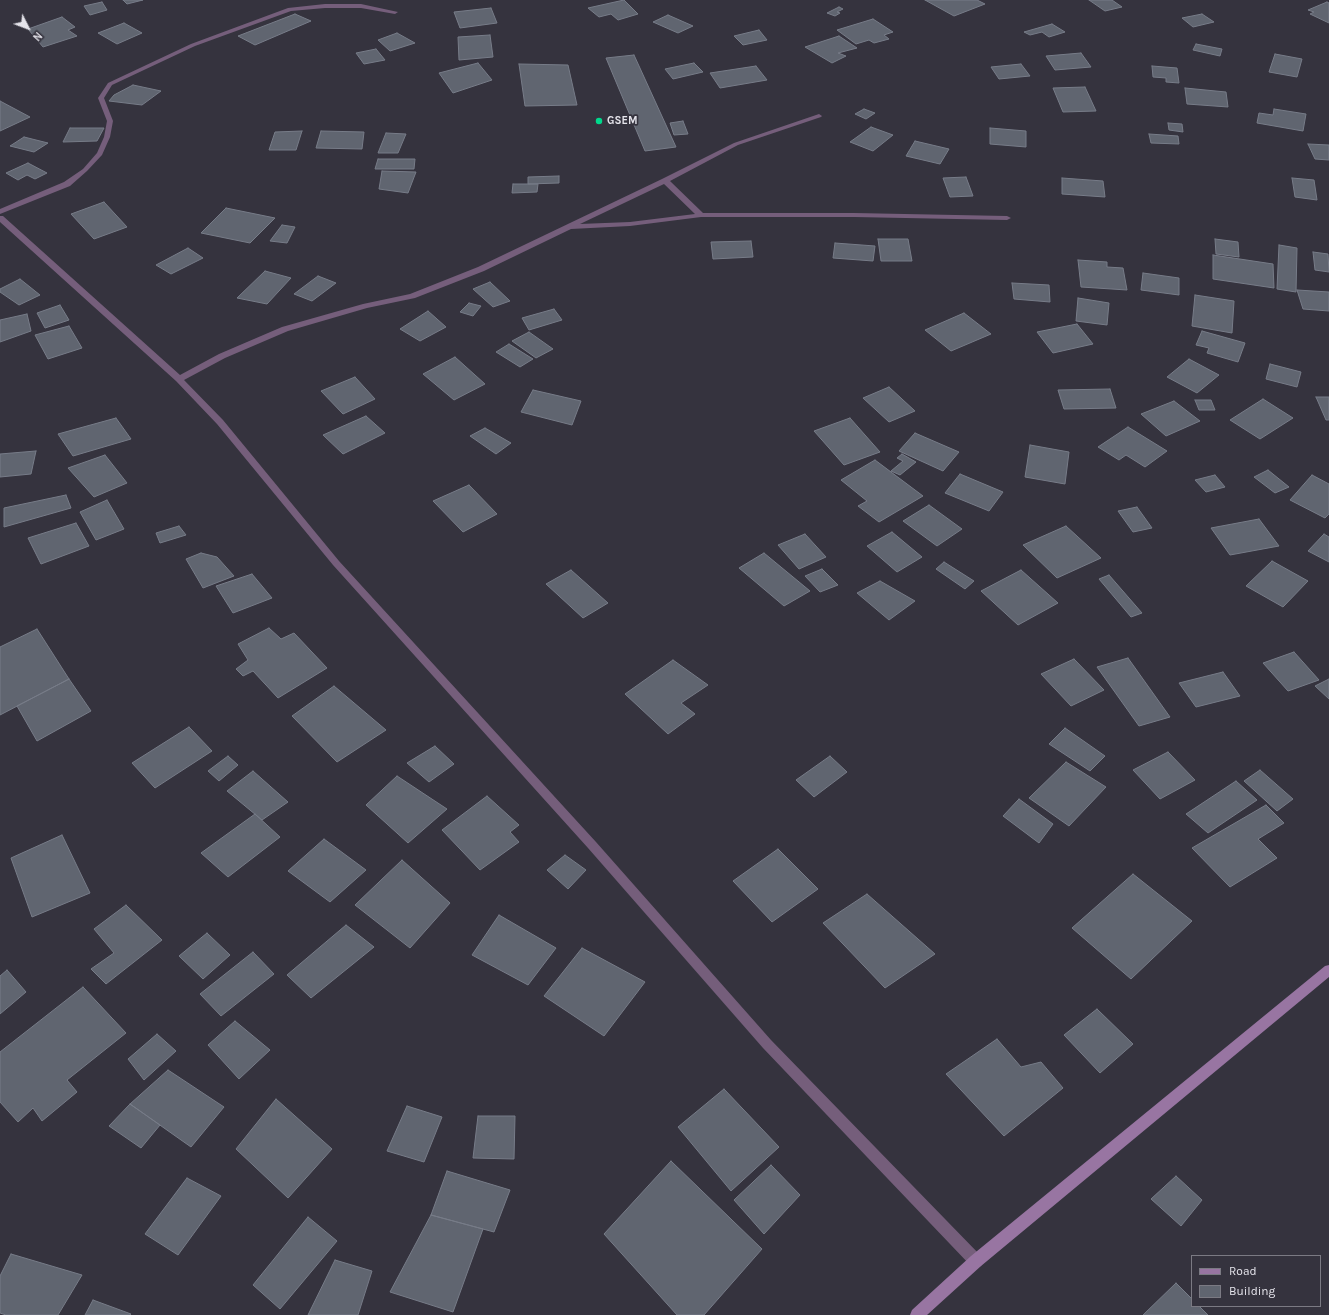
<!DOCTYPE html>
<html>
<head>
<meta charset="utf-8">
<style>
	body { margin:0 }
	#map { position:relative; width:1329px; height:1315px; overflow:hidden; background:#35333e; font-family:Karla,sans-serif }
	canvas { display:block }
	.legend { position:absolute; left:1191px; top:1255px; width:130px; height:52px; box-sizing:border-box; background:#35333e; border:1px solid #7b7a83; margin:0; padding:5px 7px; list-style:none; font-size:12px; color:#e5e4eb }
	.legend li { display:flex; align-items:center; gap:8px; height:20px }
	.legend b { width:20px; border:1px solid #7b7a83 }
	.north { position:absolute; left:8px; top:8px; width:40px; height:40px; -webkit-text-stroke:3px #35333e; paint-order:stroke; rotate:132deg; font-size:11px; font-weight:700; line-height:16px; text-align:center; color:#e5e4eb }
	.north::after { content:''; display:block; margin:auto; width:14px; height:18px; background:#e5e4eb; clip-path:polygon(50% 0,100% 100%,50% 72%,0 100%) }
</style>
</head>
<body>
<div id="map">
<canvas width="1329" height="1315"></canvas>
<ul class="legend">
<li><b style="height:5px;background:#9875a2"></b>Road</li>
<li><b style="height:11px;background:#606570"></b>Building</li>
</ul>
<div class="north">N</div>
</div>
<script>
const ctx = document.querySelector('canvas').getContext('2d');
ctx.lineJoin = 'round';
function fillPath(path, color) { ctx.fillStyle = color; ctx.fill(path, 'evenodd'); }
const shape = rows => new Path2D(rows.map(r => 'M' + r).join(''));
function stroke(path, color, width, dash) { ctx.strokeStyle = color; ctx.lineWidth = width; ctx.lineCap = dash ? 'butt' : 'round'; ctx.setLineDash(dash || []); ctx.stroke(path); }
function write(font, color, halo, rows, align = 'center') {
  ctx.font = font + ' Karla,sans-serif'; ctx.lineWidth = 3.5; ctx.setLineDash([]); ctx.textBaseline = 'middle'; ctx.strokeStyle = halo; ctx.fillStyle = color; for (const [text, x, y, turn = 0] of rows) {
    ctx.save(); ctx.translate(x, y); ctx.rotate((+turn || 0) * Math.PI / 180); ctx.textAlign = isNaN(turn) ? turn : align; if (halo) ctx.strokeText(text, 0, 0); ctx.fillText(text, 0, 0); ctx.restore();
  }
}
const building = shape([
	[123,0,143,0,127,4,123,0],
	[624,0,638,14,618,20,611,14,599,17,588,8,624,0],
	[925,0,977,0,985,4,954,16,925,0],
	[1089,0,1112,0,1122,7,1105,11,1089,0],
	[102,2,107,10,90,15,84,6,102,2],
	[1327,2,1329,3,1329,23,1310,14,1314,12,1308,10,1327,2],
	[839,7,843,9,837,12,840,13,835,16,827,13,839,7],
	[491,8,497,23,460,28,454,12,491,8],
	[295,14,311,21,255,45,238,36,295,14],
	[1202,14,1214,22,1193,27,1182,18,1202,14],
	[668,15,693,26,678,33,653,22,668,15],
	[62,17,75,27,68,30,77,36,43,47,28,29,62,17],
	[873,19,893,32,884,35,889,39,874,43,869,40,856,44,837,30,873,19],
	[124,23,142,33,117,44,98,33,124,23],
	[1052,24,1065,32,1049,37,1042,32,1030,35,1024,32,1052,24],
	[759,30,767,40,743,45,734,36,759,30],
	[397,33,415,43,390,51,378,40,397,33],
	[490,35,493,57,459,60,458,37,490,35],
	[839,36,857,48,838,53,846,56,832,63,805,47,839,36],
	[1196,44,1222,49,1220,56,1193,50,1196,44],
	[376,49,385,60,364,64,356,53,376,49],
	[1081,53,1091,67,1055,70,1046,56,1081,53],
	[1275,54,1302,59,1297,77,1269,72,1275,54],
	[634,55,676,147,645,151,606,58,634,55],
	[478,63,492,80,453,93,439,73,478,63],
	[694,63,703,72,673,79,665,69,694,63],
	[519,64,568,65,577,105,525,106,519,64],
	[1021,64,1030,76,999,79,991,67,1021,64],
	[756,66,767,80,720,88,710,73,756,66],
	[1152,66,1177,68,1179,83,1166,82,1166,78,1153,77,1152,66],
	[133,85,161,91,142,105,109,101,114,95,133,85],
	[1085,87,1096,111,1063,112,1053,88,1085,87],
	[1185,88,1226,92,1228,107,1187,104,1185,88],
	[0,101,30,117,0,131,0,101],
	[864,109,875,113,866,119,855,114,864,109],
	[1274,109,1306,114,1303,131,1257,123,1259,113,1273,115,1274,109],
	[683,121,688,134,674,135,670,123,683,121],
	[1168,123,1182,124,1183,132,1169,130,1168,123],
	[871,127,893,135,873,151,850,142,871,127],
	[70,128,104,128,97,141,63,142,70,128],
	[990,128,1026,131,1026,147,990,144,990,128],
	[302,131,296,150,269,150,275,132,302,131],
	[321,131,364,132,362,149,316,148,321,131],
	[386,133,406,134,398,153,378,153,386,133],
	[1149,134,1178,136,1179,144,1151,143,1149,134],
	[24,137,48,143,34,152,10,146,24,137],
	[915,141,949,149,940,164,906,156,915,141],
	[1308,144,1329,145,1329,160,1315,159,1308,144],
	[378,159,415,159,414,169,375,169,378,159],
	[28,163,47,173,35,179,27,175,18,180,6,173,28,163],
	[382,171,416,172,408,193,379,189,382,171],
	[559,176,559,183,528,184,528,177,559,176],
	[966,177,973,196,950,197,943,178,966,177],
	[1062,178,1103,181,1105,197,1062,194,1062,178],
	[1292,178,1314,180,1317,200,1295,197,1292,178],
	[513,184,538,184,537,192,512,193,513,184],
	[104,202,127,227,94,239,71,214,104,202],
	[226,208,275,218,250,243,201,233,226,208],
	[282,225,295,227,287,243,270,241,282,225],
	[878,239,908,239,912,261,881,261,878,239],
	[1215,239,1238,242,1239,257,1216,254,1215,239],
	[751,241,753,257,713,259,711,242,751,241],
	[835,243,875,246,873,261,833,258,835,243],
	[1279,245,1297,248,1296,292,1277,289,1279,245],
	[188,248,203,258,171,274,156,265,188,248],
	[1313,252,1328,254,1329,272,1315,270,1313,252],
	[1213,255,1273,264,1274,288,1213,279,1213,255],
	[1078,260,1107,262,1107,267,1123,268,1127,290,1081,287,1078,260],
	[265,271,291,278,267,304,237,298,265,271],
	[1143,273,1179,278,1179,295,1141,290,1143,273],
	[318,276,336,283,312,301,294,294,318,276],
	[20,279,40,295,19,305,0,292,0,289,20,279],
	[490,282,510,301,493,307,473,289,490,282],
	[1012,283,1049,285,1050,302,1014,299,1012,283],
	[1297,290,1329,292,1329,311,1303,309,1297,290],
	[1195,295,1234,301,1232,333,1192,326,1195,295],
	[1078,298,1109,303,1107,325,1076,321,1078,298],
	[469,303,481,306,473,316,460,312,469,303],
	[60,305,69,320,45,328,37,313,60,305],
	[554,309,562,320,529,330,522,318,554,309],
	[428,311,446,327,420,341,400,329,428,311],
	[964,313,991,334,951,351,925,330,964,313],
	[27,314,31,331,0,342,0,320,27,314],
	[1077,324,1093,344,1053,353,1037,332,1077,324],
	[69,326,82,348,48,359,35,335,69,326],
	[1202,331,1245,343,1238,362,1207,353,1209,348,1196,345,1202,331],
	[529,332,553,349,536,358,512,341,529,332],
	[509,344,533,359,520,367,496,352,509,344],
	[455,357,485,384,454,400,423,374,455,357],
	[1189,359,1219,375,1197,393,1167,377,1189,359],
	[1270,364,1301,372,1297,387,1266,379,1270,364],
	[355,377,375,399,343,414,321,391,355,377],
	[889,387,915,411,889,422,863,398,889,387],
	[1110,389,1116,408,1064,409,1058,390,1110,389],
	[533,390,581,401,572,425,521,412,533,390],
	[1316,397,1329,397,1329,420,1326,420,1316,397],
	[1263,399,1293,418,1260,439,1230,420,1263,399],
	[1195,400,1211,400,1215,410,1199,410,1195,400],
	[1174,401,1200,421,1166,436,1141,414,1174,401],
	[366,416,385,433,343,454,323,435,366,416],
	[116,418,131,439,73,456,58,434,116,418],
	[850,418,880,452,844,465,814,431,850,418],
	[1128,427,1167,451,1145,467,1126,455,1119,460,1098,447,1128,427],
	[485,428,511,443,496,454,470,436,485,428],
	[915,433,959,452,943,471,899,451,915,433],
	[1030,445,1069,452,1065,484,1025,477,1030,445],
	[36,451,31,474,0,477,0,454,36,451],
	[902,454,916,462,900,475,891,471,903,461,897,458,902,454],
	[105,455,127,483,94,497,68,468,105,455],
	[875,460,923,496,879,522,858,506,867,501,841,480,875,460],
	[1268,470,1289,487,1275,493,1254,477,1268,470],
	[960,474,1003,492,989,511,945,493,960,474],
	[1215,475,1225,487,1206,492,1195,480,1215,475],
	[1312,475,1329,484,1329,514,1325,518,1290,500,1312,475],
	[469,485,497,514,463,532,433,501,469,485],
	[66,495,71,508,4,527,4,508,66,495],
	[107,500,124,529,96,540,80,512,107,500],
	[929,505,962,529,937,546,903,521,929,505],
	[1137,507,1152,528,1133,532,1118,511,1137,507],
	[1259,519,1279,546,1230,555,1211,528,1259,519],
	[76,523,89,546,41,564,28,538,76,523],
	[179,526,186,535,160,543,156,533,179,526],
	[1066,526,1101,558,1057,578,1023,545,1066,526],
	[892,532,922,557,897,572,867,546,892,532],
	[805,534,826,557,799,569,778,545,805,534],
	[1324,534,1329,537,1329,562,1308,551,1324,534],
	[201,553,217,557,234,576,203,588,186,559,201,553],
	[764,553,810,591,784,606,739,568,764,553],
	[1272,561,1308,581,1283,607,1246,586,1272,561],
	[944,562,974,581,965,589,936,569,944,562],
	[822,569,838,585,820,592,805,576,822,569],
	[571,570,608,603,583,618,546,584,571,570],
	[1021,570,1058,603,1018,625,981,591,1021,570],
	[252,574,272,598,233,613,216,586,252,574],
	[1109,575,1142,613,1131,617,1099,579,1109,575],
	[880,581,915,601,889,620,857,593,880,581],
	[269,628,281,639,294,633,327,668,278,698,253,671,243,676,236,669,248,660,238,644,269,628],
	[37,629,69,679,0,715,0,647,37,629],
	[1294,652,1319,680,1288,691,1263,663,1294,652],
	[1128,658,1170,717,1139,726,1097,667,1128,658],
	[1074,659,1104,690,1071,706,1041,674,1074,659],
	[673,660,708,685,681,703,695,714,668,734,625,694,673,660],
	[1223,672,1240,696,1196,707,1179,683,1223,672],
	[69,679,91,711,37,741,17,706,69,679],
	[1329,679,1329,699,1315,686,1329,679],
	[334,686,386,730,337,762,292,716,334,686],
	[189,727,212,751,155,788,132,763,189,727],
	[1065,728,1105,756,1090,771,1049,744,1065,728],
	[435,746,454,764,429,782,407,763,435,746],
	[1168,752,1195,780,1160,799,1133,770,1168,752],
	[228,756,238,765,219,781,208,771,228,756],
	[830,756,847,772,814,797,796,780,830,756],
	[1066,762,1106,787,1069,826,1029,798,1066,762],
	[1260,770,1293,799,1277,811,1244,781,1260,770],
	[253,771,288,802,262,820,227,791,253,771],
	[397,776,447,809,408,843,366,805,397,776],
	[1236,781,1257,800,1208,833,1186,814,1236,781],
	[487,796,519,825,510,832,519,842,480,870,442,830,487,796],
	[1019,799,1053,824,1039,843,1003,816,1019,799],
	[1266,805,1284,823,1258,839,1277,858,1230,887,1192,848,1266,805],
	[255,814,280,837,228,877,201,853,255,814],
	[62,835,90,893,32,917,11,858,62,835],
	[324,839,366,870,330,902,288,871,324,839],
	[778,849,818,889,772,922,733,881,778,849],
	[565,855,586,870,568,889,547,870,565,855],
	[402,860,450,903,410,948,355,905,402,860],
	[1133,874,1192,921,1131,979,1072,928,1133,874],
	[867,894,935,954,885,988,823,923,867,894],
	[126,905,162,940,106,984,91,969,114,953,94,929,126,905],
	[499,915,556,948,528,985,472,955,499,915],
	[346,925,374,947,311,998,287,975,346,925],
	[207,933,230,955,203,979,179,956,207,933],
	[582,948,645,982,604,1036,544,996,582,948],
	[253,952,274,974,221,1016,200,994,253,952],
	[7,970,26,992,0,1014,0,976,7,970],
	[83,987,126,1033,67,1080,77,1092,42,1121,33,1108,18,1122,0,1102,0,1052,83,987],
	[1097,1009,1133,1044,1100,1073,1064,1035,1097,1009],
	[235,1021,270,1050,239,1079,208,1045,235,1021],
	[157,1034,176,1051,144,1080,128,1059,157,1034],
	[997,1039,1021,1067,1041,1062,1063,1088,1004,1136,946,1074,997,1039],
	[168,1070,224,1107,191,1147,130,1104,168,1070],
	[724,1089,779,1147,731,1191,678,1127,724,1089],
	[276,1099,332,1149,288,1198,236,1149,276,1099],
	[130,1104,160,1125,141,1148,109,1126,130,1104],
	[407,1106,442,1117,424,1162,387,1151,407,1106],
	[478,1116,515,1116,514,1159,473,1158,478,1116],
	[671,1161,762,1249,704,1315,677,1315,604,1234,671,1161],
	[771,1165,800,1195,764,1234,734,1200,771,1165],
	[447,1171,510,1190,494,1232,431,1215,447,1171],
	[1176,1176,1202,1200,1181,1226,1151,1199,1176,1176],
	[187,1178,221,1196,178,1255,145,1234,187,1178],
	[431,1215,483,1229,453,1312,390,1292,431,1215],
	[308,1217,337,1241,280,1309,253,1285,308,1217],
	[11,1254,82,1275,58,1315,6,1315,0,1313,0,1276,11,1254],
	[335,1260,372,1271,358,1315,308,1315,335,1260],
	[1176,1283,1192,1299,1192,1306,1199,1306,1208,1315,1143,1315,1176,1283],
	[93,1300,131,1314,130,1315,85,1315,93,1300]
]);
fillPath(building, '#606570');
stroke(building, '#777c88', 1);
fillPath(shape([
	[325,4,361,4,398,12,395,14,361,8,325,8,291,11,195,46,112,85,104,98,113,121,110,137,102,155,87,171,70,186,0,214,0,209,64,182,83,169,97,153,104,137,107,121,98,98,108,83,191,44,288,8,325,4],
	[819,114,822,116,821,117,738,145,670,181,703,213,854,213,1007,216,1011,218,1007,220,854,217,701,217,630,226,571,229,484,271,415,298,367,308,288,331,225,358,184,380,223,420,339,561,596,842,771,1040,981,1256,983,1261,981,1266,976,1268,971,1266,763,1048,588,848,333,565,217,424,176,381,0,222,0,216,3,216,180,375,219,354,282,327,363,304,410,294,478,267,662,179,734,143,819,114],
	[664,184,695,214,630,222,580,224,664,184]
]), '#755e7b');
fillPath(shape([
	[1329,965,1329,977,981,1266,927,1315,910,1315,912,1310,971,1256,1325,966,1329,965]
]), '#9875a2');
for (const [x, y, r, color] of [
	[599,121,4,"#00d98c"]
]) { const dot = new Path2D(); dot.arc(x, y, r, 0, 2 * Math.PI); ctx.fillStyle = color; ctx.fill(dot); stroke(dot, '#35333e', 1.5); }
write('bold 11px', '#e5e4eb', '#35333e', [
	["GSEM",607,121]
], 'left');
</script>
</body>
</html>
